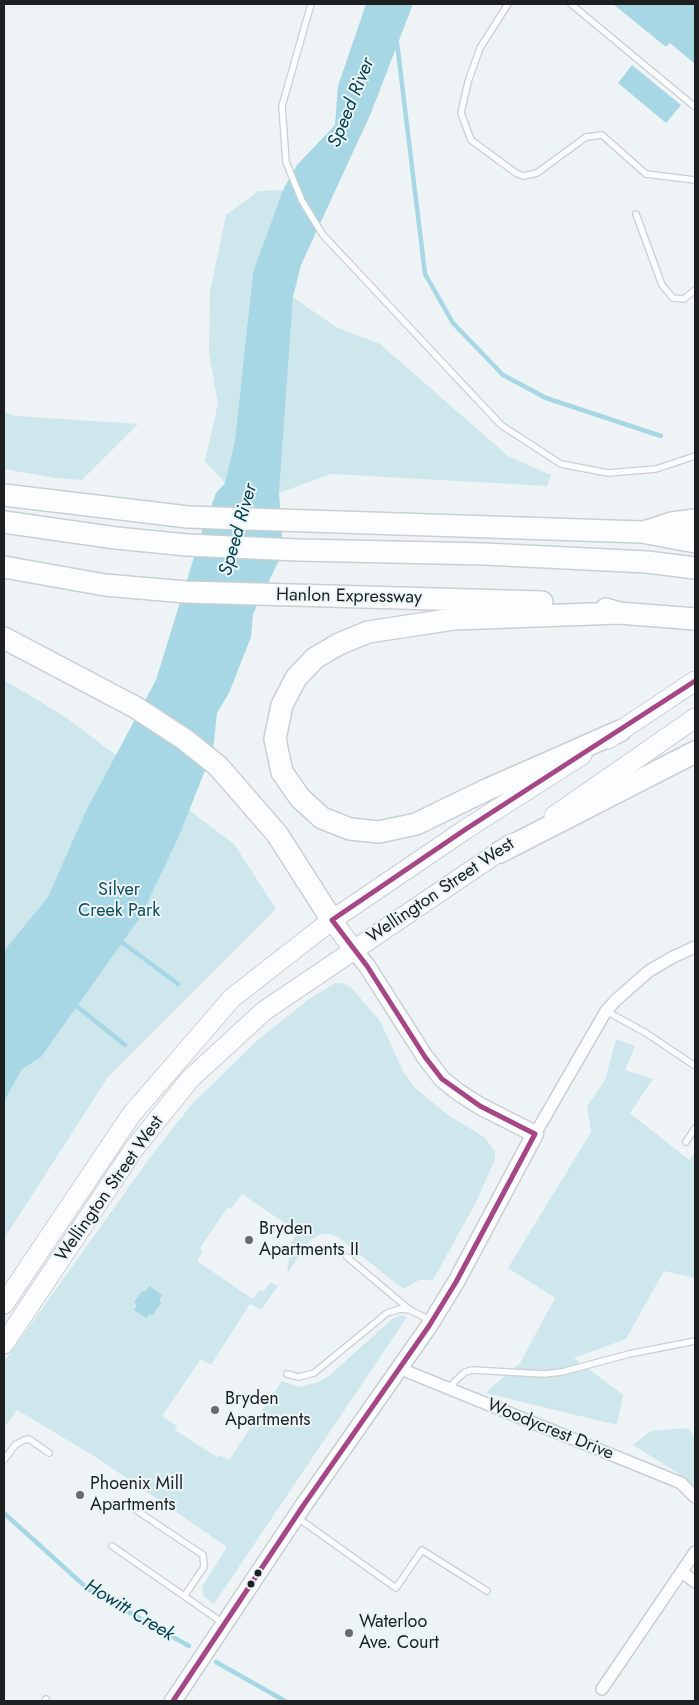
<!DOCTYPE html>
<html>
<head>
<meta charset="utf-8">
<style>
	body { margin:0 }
	#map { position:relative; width:699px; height:1705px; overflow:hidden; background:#eef4f5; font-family:Jost,sans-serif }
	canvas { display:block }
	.frame { position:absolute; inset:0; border:5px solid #1c2021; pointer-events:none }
</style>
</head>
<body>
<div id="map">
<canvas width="699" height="1705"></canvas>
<div class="frame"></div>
</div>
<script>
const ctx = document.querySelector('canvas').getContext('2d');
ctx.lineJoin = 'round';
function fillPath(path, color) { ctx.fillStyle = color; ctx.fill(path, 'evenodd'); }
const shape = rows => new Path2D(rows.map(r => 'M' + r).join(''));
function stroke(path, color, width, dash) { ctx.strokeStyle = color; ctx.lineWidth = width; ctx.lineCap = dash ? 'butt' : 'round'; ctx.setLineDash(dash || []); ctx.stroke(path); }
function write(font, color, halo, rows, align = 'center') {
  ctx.font = font + ' Jost,sans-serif'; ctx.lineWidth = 4; ctx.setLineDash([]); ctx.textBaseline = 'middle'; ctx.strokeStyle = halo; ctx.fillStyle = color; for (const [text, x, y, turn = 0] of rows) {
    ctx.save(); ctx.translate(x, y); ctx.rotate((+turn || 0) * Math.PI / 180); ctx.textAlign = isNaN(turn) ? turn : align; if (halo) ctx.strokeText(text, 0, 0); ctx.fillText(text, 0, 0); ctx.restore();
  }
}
fillPath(shape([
	[283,190,253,272,235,440,225,483,205,461,218,403,209,354,210,291,226,215,258,191],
	[293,297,336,327,380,344,508,456,551,475,547,486,331,474,279,493],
	[4,412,16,416,138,424,82,480,55,478,4,469],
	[4,680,64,716,234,844,276,909,108,1077,4,1239],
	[335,983,342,983,351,987,380,1021,403,1071,415,1088,448,1115,484,1137,495,1151,495,1160,475,1204,433,1280,419,1280,403,1289,338,1237,330,1234,321,1234,310,1240,287,1274,291,1242,298,1232,242,1194,231,1209,228,1207,200,1248,203,1251,197,1261,253,1299,259,1290,263,1292,271,1282,278,1286,261,1310,250,1304,211,1365,201,1359,162,1416,177,1426,175,1430,217,1457,220,1455,229,1460,282,1381,299,1387,319,1382,330,1375,392,1319,401,1315,407,1317,214,1604,204,1596,202,1587,227,1547,97,1458,17,1410,4,1428,4,1362,151,1156,192,1104,260,1038,312,997],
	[616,1039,635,1046,625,1070,653,1079,630,1113,689,1160,695,1152,695,1278,664,1271,626,1339,574,1358,623,1395,617,1425,485,1393,520,1363,555,1298,508,1268,591,1132,587,1106,605,1080],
	[688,1428,695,1438,695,1495,678,1473,633,1445,651,1431]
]), '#cee7ed');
fillPath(shape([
	[366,4,413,4,371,113,301,265,293,297,279,493,283,552,253,614,251,637,229,693,217,713,213,750,179,836,141,916,41,1057,22,1069,4,1101,4,951,48,897,85,813,156,680,203,528,216,493,225,483,235,440,253,272,283,190,297,165,335,125,338,86],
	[613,4,695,4,695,64,670,43,666,47],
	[632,65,681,105,666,123,618,83],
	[149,1286,162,1295,159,1301,161,1303,153,1315,149,1314,146,1318,134,1310,137,1305,134,1302,142,1291,145,1292]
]), '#a7d7e4');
stroke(shape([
	[397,43,425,274,453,323,503,375,546,398,661,436],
	[119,940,178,984],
	[74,1004,125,1045],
	[4,1513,88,1589,189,1646],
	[216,1662,285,1701]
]), '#a7d7e4', 4.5);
const lane = shape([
	[311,4,282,106,286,162,302,201,323,235,501,425,561,464,608,473,656,469,695,456],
	[508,4,480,48,468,82,461,113,471,140,516,173,523,176,537,173,586,137,602,135,646,174,695,180],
	[571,4,695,107],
	[636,214,662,285,673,298,684,299,695,290],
	[606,1011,646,1033,695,1066],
	[686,1142,695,1128],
	[347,1257,410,1310,430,1320],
	[287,1374,299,1377,314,1373,387,1313,400,1309,410,1310],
	[448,1388,465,1372,472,1370,544,1374,562,1372,629,1354,695,1341],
	[4,1460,15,1445,24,1440,29,1439,49,1453],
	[136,1510,203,1555,204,1567,185,1595],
	[298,1518,396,1588,422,1550,487,1591],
	[112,1546,223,1623],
	[45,1701,46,1699]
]);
const street = shape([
	[535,1134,606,1011,616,1000,649,971,673,957,695,947],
	[401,1369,681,1483,695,1497],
	[682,1572,695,1582],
	[602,1689,695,1552]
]);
const secondary = shape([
	[173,1701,303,1506,429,1326,456,1282,535,1134,480,1106,458,1092,442,1079,425,1057,367,966,353,949]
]);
const primary = shape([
	[608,739,695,681],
	[554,816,695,718],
	[332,920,353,949],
	[4,1304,131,1115,232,998,332,920,466,829,582,755],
	[4,1344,134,1149,190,1079,264,1011,512,843]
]);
const highway = shape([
	[4,495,188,517,642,532,695,542],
	[4,522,116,538,187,545,298,550,485,554,647,562,695,568],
	[644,532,672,523,695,520],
	[4,567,105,585,186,592,542,602],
	[606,609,619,613,695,619],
	[619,613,454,619,368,632,339,644,315,658,296,678,282,705,275,739,282,772,300,798,322,818,350,829,379,832,416,824,486,790,620,731],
	[4,638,135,707,184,739,218,766,277,834,332,920],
	[500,852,695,752]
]);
stroke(lane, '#cacfd0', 8);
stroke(street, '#cacfd0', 14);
stroke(secondary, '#cacfd0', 19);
stroke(primary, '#cacfd0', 21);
stroke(highway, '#cacfd0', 24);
stroke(lane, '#fcfdfe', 5.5);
stroke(street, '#fcfdfe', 11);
stroke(secondary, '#fcfdfe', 16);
stroke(primary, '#fcfdfe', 19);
stroke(highway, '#fcfdfe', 21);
stroke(shape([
	[173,1701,303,1506,429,1326,456,1282,535,1134,480,1106,442,1079,425,1057,367,966,332,920,466,829,695,681]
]), '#a54686', 5);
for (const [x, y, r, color] of [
	[249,1240,5,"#666a6b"],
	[215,1410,5,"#666a6b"],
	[80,1495,5,"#666a6b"],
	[258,1573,4.5,"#1c2021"],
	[251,1584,4.5,"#1c2021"],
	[349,1633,5,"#666a6b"]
]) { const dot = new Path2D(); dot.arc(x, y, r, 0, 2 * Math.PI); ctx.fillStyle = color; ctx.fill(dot); stroke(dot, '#ebf5f8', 2); }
write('18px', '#1c2021', '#ebf5f8', [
	["Hanlon Expressway",349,597,1],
	["Wellington Street West",441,891,-34],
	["Wellington Street West",110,1189,-55],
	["Woodycrest Drive",550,1430,22]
]);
write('18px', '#124d59', '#ebf5f8', [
	["Silver",119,891],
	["Creek Park",119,912]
]);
write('18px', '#1c2021', '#ebf5f8', [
	["Bryden",259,1230],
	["Apartments II",259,1251],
	["Bryden",225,1400],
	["Apartments",225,1421],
	["Phoenix Mill",90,1485],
	["Apartments",90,1506],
	["Waterloo",359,1623],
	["Ave. Court",359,1644]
], 'left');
write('italic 19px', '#003f4c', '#ebf5f8', [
	["Speed River",352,103,-68],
	["Speed River",239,530,-74],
	["Howitt Creek",129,1611,31]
]);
</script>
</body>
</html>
